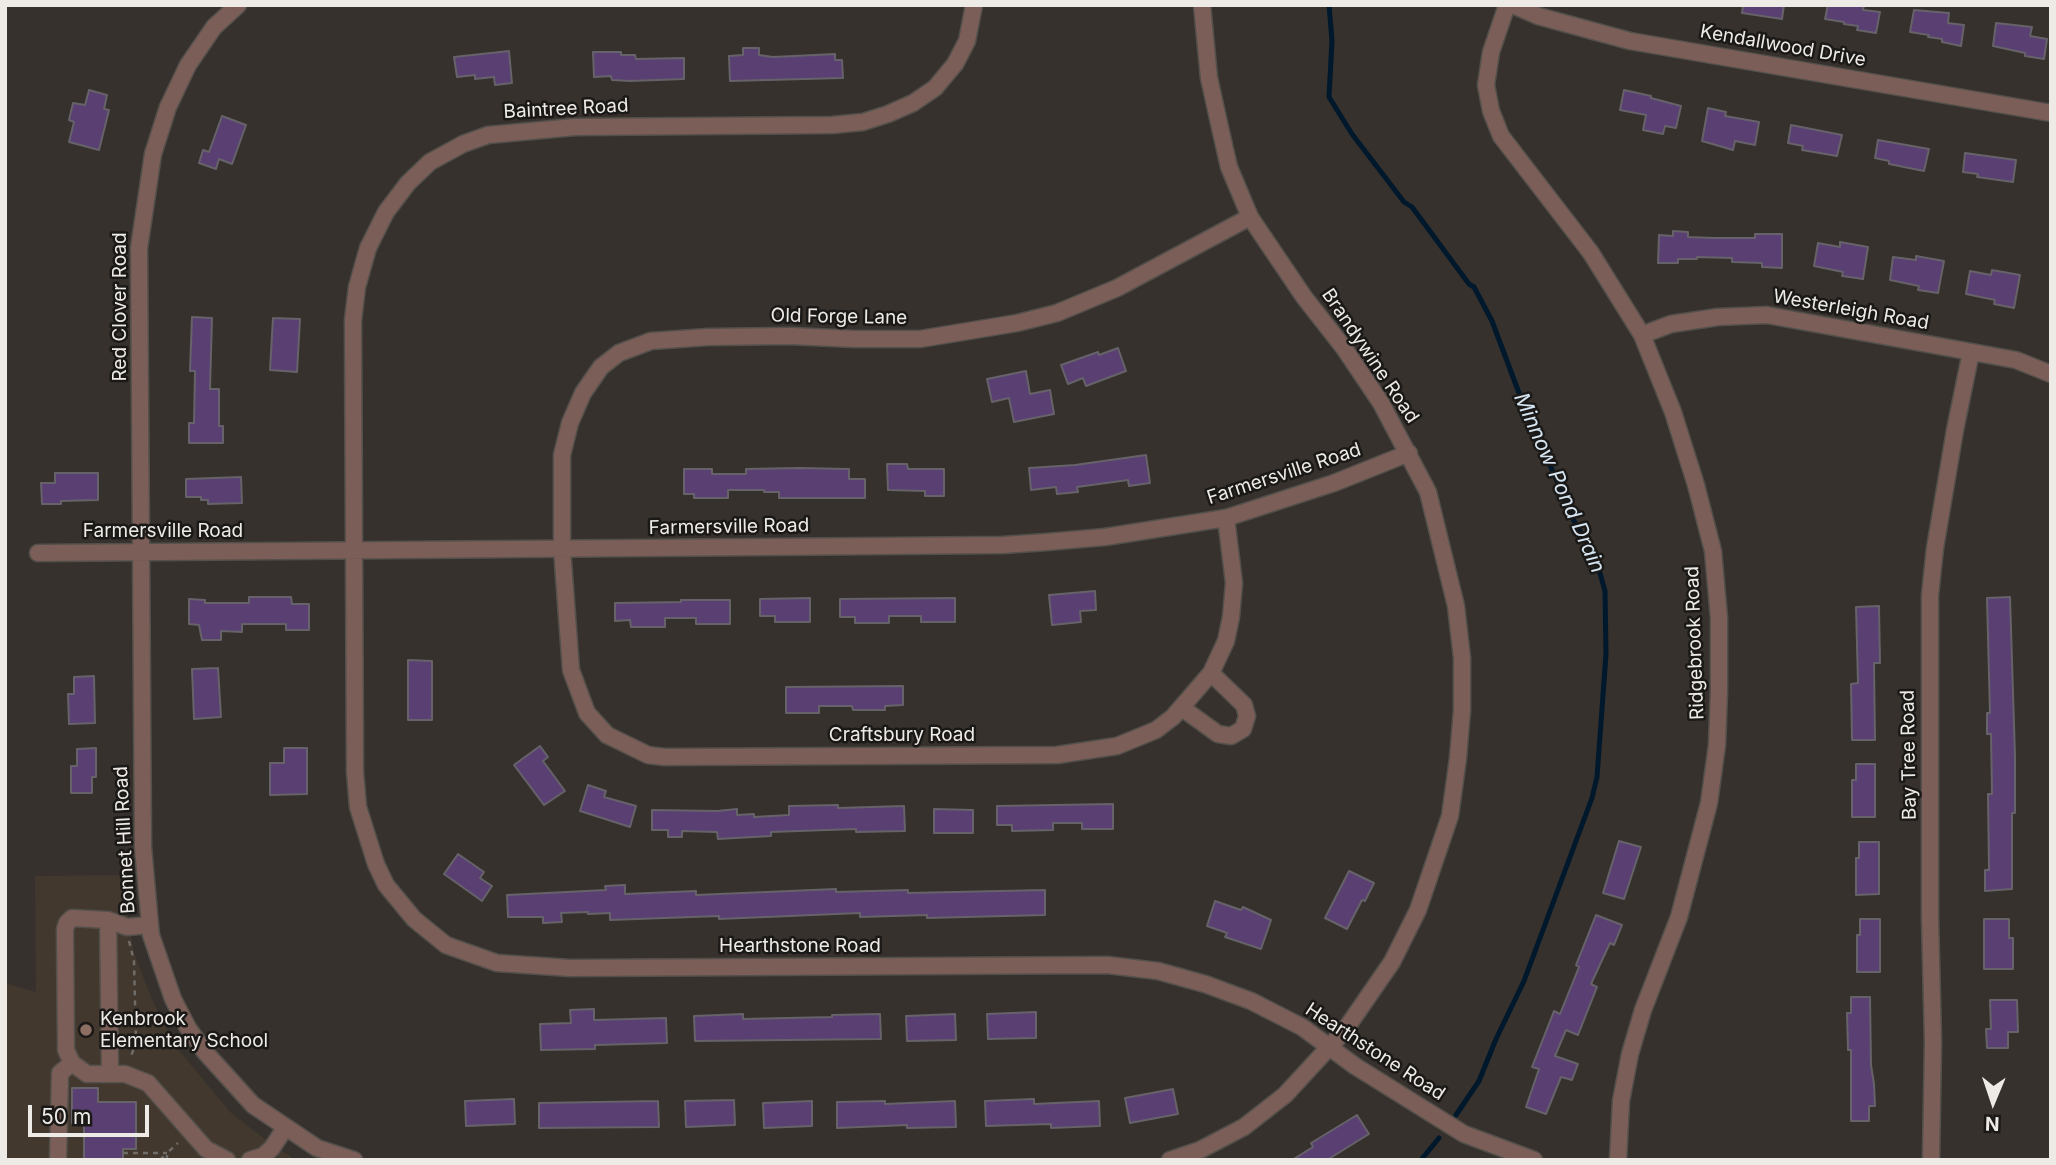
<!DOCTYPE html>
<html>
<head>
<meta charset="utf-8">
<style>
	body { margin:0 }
	#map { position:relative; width:2056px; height:1165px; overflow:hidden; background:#36312c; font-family:Inter,sans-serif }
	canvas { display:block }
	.frame { position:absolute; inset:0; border:7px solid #eeebe7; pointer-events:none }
	.north { position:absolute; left:1958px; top:1067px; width:70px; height:70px; -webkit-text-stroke:5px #1b1917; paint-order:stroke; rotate:182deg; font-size:19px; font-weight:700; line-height:28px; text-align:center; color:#eeebe7 }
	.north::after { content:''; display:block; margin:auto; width:24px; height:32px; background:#eeebe7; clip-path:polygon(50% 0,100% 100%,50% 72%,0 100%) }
	.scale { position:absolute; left:28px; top:1105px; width:121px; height:32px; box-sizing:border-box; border:4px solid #eeebe7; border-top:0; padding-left:9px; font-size:21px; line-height:24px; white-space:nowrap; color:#eeebe7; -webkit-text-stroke:5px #1b1917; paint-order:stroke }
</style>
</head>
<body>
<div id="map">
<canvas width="2056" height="1165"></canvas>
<div class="frame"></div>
<div class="north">N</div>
<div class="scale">50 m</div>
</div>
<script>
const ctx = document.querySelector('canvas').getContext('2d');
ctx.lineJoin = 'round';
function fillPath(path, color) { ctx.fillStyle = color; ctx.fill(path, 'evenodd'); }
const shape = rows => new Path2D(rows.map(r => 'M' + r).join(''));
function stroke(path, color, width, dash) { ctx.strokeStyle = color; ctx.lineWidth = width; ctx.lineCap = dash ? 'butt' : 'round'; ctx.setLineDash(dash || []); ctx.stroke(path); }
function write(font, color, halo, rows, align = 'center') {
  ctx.font = font + ' Inter,sans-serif'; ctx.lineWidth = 5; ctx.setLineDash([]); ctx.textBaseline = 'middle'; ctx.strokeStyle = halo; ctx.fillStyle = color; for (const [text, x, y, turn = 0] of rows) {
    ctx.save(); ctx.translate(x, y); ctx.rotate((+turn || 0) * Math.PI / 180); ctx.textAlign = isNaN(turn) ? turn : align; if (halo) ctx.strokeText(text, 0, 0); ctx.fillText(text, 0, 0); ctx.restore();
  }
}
fillPath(shape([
	[121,875,134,953,151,997,173,1043,230,1112,262,1137,296,1160,5,1160,5,983,36,992,35,876]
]), '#42382e');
stroke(shape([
	[1329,5,1332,41,1329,97,1352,134,1404,202,1412,207,1469,284,1474,287,1492,321,1519,393,1574,521,1596,559,1605,591,1606,654,1597,777,1592,798,1524,981,1496,1039,1479,1081,1456,1115],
	[1421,1160,1439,1138]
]), '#00182c', 5);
const building = shape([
	[1743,5,1784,5,1782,19,1742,13,1743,5],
	[1828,5,1864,5,1863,10,1880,12,1876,33,1857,30,1858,26,1844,24,1844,22,1825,19,1828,5],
	[1914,10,1949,13,1948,23,1964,25,1961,46,1942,42,1942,39,1928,37,1929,35,1910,32,1914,10],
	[1996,23,2032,27,2030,36,2047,39,2044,59,2025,56,2025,53,1993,46,1996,23],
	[743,48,759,48,759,55,773,57,835,54,835,60,842,60,843,78,730,81,729,56,743,55,743,48],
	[509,51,512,83,495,85,494,77,475,79,475,75,457,77,454,57,509,51],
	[593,52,621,52,621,55,635,55,636,59,684,58,684,79,630,81,612,80,611,76,594,77,593,52],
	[89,90,107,95,104,109,109,110,99,150,69,142,74,122,69,120,73,103,85,105,89,90],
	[1624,90,1651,96,1651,98,1681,106,1676,128,1665,126,1663,134,1643,130,1646,115,1620,110,1624,90],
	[1708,108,1726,112,1725,116,1759,122,1755,145,1735,141,1733,150,1702,141,1708,108],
	[222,116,246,125,232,164,219,159,216,169,199,163,203,150,209,152,222,116],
	[1791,125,1842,135,1837,156,1802,150,1803,146,1788,143,1791,125],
	[1878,140,1929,149,1924,171,1889,164,1889,161,1875,158,1878,140],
	[1965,153,2016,160,2013,182,1977,177,1978,174,1963,172,1965,153],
	[1673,231,1688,232,1688,237,1715,238,1755,238,1755,234,1782,234,1782,268,1762,267,1762,263,1732,262,1732,258,1697,257,1697,259,1678,259,1678,263,1658,263,1659,235,1673,236,1673,231],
	[1840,242,1868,247,1863,279,1842,276,1843,272,1814,266,1818,243,1840,247,1840,242],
	[1916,256,1944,261,1938,293,1918,290,1919,286,1890,280,1893,257,1916,260,1916,256],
	[1992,270,2020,275,2014,308,1994,304,1995,300,1966,294,1970,271,1991,275,1992,270],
	[192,317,212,318,210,389,219,389,219,426,223,426,223,443,189,443,189,423,194,423,195,371,190,371,192,317],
	[273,318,300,319,297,372,270,370,273,318],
	[1118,348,1126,371,1086,386,1083,378,1068,384,1061,365,1098,352,1099,355,1118,348],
	[1026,371,1030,394,1050,390,1054,414,1014,422,1009,398,992,402,987,379,1026,371],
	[1146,455,1150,483,1129,486,1128,480,1077,487,1078,492,1057,494,1056,487,1031,490,1029,468,1075,465,1146,455],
	[887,464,907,464,908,469,944,469,944,496,925,496,925,491,888,490,887,464],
	[799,468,849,469,849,479,865,479,865,498,779,498,779,492,764,492,764,490,728,490,728,498,694,498,694,494,684,494,684,469,712,469,712,474,746,474,746,469,799,468],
	[55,473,98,473,98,500,61,501,61,504,42,504,41,483,55,483,55,473],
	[241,477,242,503,208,504,208,500,201,500,201,497,186,497,186,479,241,477],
	[1095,591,1096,610,1080,611,1081,622,1052,625,1049,595,1095,591],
	[249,597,291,597,292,604,309,604,309,630,286,630,286,624,242,624,242,632,221,631,221,640,202,640,199,625,189,624,189,599,205,600,205,603,249,603,249,597],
	[2010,597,2015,756,2015,813,2012,813,2012,889,1985,891,1985,870,1989,870,1988,794,1992,794,1991,734,1987,734,1987,713,1990,713,1987,598,2010,597],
	[810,598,810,622,775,622,775,616,760,616,760,599,810,598],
	[955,598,955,622,921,622,921,616,889,616,889,623,855,623,855,617,840,617,840,599,955,598],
	[681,600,730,600,730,624,696,624,696,618,665,618,665,627,631,627,630,620,615,621,615,603,681,602,681,600],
	[1879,606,1880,663,1874,663,1875,740,1852,740,1851,684,1858,683,1856,607,1879,606],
	[408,660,432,661,432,720,408,720,408,660],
	[218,668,221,717,194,719,192,669,218,668],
	[94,676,95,723,69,724,68,694,74,694,74,677,94,676],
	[903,686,903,705,885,706,885,710,853,710,852,706,819,706,819,713,786,713,786,687,903,686],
	[540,746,548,757,543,761,565,791,544,805,514,765,540,746],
	[96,748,96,777,92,777,92,793,71,793,71,766,77,766,77,749,96,748],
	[284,748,307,748,307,794,270,795,270,763,284,763,284,748],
	[1856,764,1875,764,1875,817,1852,817,1852,780,1856,780,1856,764],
	[588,785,606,791,604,797,636,806,630,827,580,811,588,785],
	[1113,804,1113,829,1082,829,1082,823,1053,823,1053,830,1012,831,1012,825,997,825,997,806,1113,804],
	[838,805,838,808,904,806,905,831,856,832,856,829,771,832,771,836,718,839,717,832,682,831,682,837,668,837,668,830,652,830,652,810,717,811,737,809,737,815,754,814,754,817,789,815,789,806,838,805],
	[934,809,973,810,973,833,934,833,934,809],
	[1619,841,1641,847,1624,899,1603,893,1619,841],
	[1859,842,1879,842,1879,894,1856,895,1856,858,1859,858,1859,842],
	[458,854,484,872,480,878,492,886,482,901,444,874,458,854],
	[1349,871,1374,883,1365,901,1362,900,1347,929,1325,918,1349,871],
	[625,885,625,894,696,891,696,895,836,889,836,892,908,890,908,893,1045,890,1045,915,927,918,927,915,860,917,860,913,719,919,719,916,610,920,610,913,588,914,588,912,561,913,562,922,543,923,543,917,508,917,507,895,606,890,605,886,625,885],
	[1215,901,1241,910,1243,907,1271,920,1261,949,1225,937,1227,933,1207,926,1215,901],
	[1596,915,1622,925,1614,945,1610,943,1591,984,1597,987,1578,1035,1566,1030,1555,1056,1578,1064,1572,1080,1561,1077,1546,1114,1526,1107,1539,1069,1532,1067,1554,1011,1560,1014,1579,967,1576,965,1596,915],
	[1860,919,1880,919,1880,972,1857,972,1857,935,1860,935,1860,919],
	[1984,919,2009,919,2009,938,2013,938,2013,969,1984,969,1984,919],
	[1851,997,1870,997,1871,1065,1874,1084,1875,1106,1869,1106,1869,1121,1851,1121,1851,1050,1848,1050,1847,1013,1851,1013,1851,997],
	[1990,1000,2017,1000,2018,1032,2008,1032,2008,1048,1987,1048,1986,1029,1991,1029,1990,1000],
	[594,1009,594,1020,666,1018,667,1043,595,1045,595,1049,541,1050,540,1024,571,1023,570,1010,594,1009],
	[1036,1012,1036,1038,988,1039,987,1014,1036,1012],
	[743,1014,743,1019,832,1017,832,1015,880,1014,881,1039,695,1041,694,1016,743,1014],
	[955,1014,956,1040,907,1041,906,1016,955,1014],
	[72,1088,98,1088,98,1102,136,1102,136,1149,123,1149,123,1160,84,1160,84,1123,72,1123,72,1088],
	[1173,1089,1178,1114,1130,1123,1125,1098,1173,1089],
	[514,1099,515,1124,466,1126,465,1101,514,1099],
	[1034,1099,1034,1104,1099,1101,1100,1126,1051,1128,1051,1124,986,1126,985,1101,1034,1099],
	[734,1100,735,1125,686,1127,685,1101,734,1100],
	[658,1101,659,1127,539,1128,539,1103,658,1101],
	[812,1101,812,1126,764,1128,763,1103,812,1101],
	[885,1101,885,1104,955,1101,956,1127,907,1128,907,1125,837,1128,837,1102,885,1101],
	[1357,1115,1369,1134,1327,1160,1292,1160,1313,1147,1311,1143,1357,1115]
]);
fillPath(building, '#5a4072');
stroke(building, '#666269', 2);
const minor = shape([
	[238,5,214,27,188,65,168,107,153,154,139,248,143,847,150,925,151,935,173,999,188,1028,205,1052,253,1105,317,1148,354,1160],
	[974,5,967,41,955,64,935,88,913,103,888,114,863,122,832,125,575,127,488,135,463,144,430,162,408,183,386,212,368,248,357,287,353,320,355,772,358,807,376,864,386,885,414,919,446,945,497,963,570,968,1107,965,1158,971,1205,984,1251,1001,1302,1027,1355,1066,1464,1134,1534,1160],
	[1507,5,1491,52,1486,85,1491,111,1501,136,1591,253,1642,335,1673,412,1696,485,1713,551,1719,618,1719,691,1717,745,1709,803,1679,917,1643,1010,1630,1054,1621,1101,1618,1160],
	[1513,5,1538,16,1630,41,2051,113],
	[1642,335,1671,324,1718,317,1767,315,2016,360,2051,374],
	[1226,518,1234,583,1231,617,1226,641,1211,673,1173,717,1156,730,1117,746,1057,755,664,757,648,755,607,735,587,713,571,670,562,549,562,455,570,423,583,393,601,367,619,353,651,341,708,337,790,336,855,339,920,339,1017,323,1057,313,1117,288,1250,217],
	[38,553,1002,545,1047,542,1105,537,1226,518,1334,483,1409,453],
	[1182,708,1218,734,1231,736,1243,729,1247,716,1244,705,1211,673],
	[108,920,110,1072],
	[150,925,127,927,108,920,72,918,67,923,65,929,66,1050,72,1063,87,1074,125,1074,148,1083,206,1149,227,1160],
	[58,1160,60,1073,72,1063],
	[250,1160,263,1156,272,1148,285,1128],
	[1170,1160,1200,1150,1244,1127,1285,1095,1345,1030,1392,962,1418,910,1450,816,1458,758,1462,710,1462,658,1456,606,1428,492,1381,403,1344,348,1304,297,1250,217,1229,167,1221,132,1209,78,1202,5],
	[1931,1160,1933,1042,1930,918,1930,595,1935,548,1955,430,1971,352]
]);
stroke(minor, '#534f4a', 19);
stroke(shape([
	[129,941,134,961,136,1043,130,1059],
	[73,1125,84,1125],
	[123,1153,167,1153],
	[160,1160,167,1153],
	[167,1160,167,1153,178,1143]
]), '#706c67', 2.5, [5, 5]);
stroke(minor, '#7a5e57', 16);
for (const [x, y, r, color] of [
	[86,1030,7,"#8d6e63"]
]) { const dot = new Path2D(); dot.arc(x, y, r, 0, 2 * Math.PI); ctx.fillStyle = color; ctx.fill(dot); stroke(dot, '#1b1917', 2.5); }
write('19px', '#eeebe7', '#1b1917', [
	["Kendallwood Drive",1783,46,10],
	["Baintree Road",566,109,-3],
	["Red Clover Road",120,307,-90],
	["Westerleigh Road",1851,310,10],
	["Old Forge Lane",839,317,1],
	["Brandywine Road",1370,356,56],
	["Farmersville Road",1284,474,-18],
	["Farmersville Road",729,527,-1],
	["Farmersville Road",163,531],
	["Ridgebrook Road",1695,643,-92],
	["Craftsbury Road",902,735],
	["Bay Tree Road",1909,755,-91],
	["Bonnet Hill Road",125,840,-93],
	["Hearthstone Road",800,946],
	["Hearthstone Road",1375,1052,33]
]);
write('19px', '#eeebe7', '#1b1917', [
	["Kenbrook",100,1019],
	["Elementary School",100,1041]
], 'left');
write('italic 21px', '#d6e5f1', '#1b1917', [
	["Minnow Pond Drain",1559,483,66]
]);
</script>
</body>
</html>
